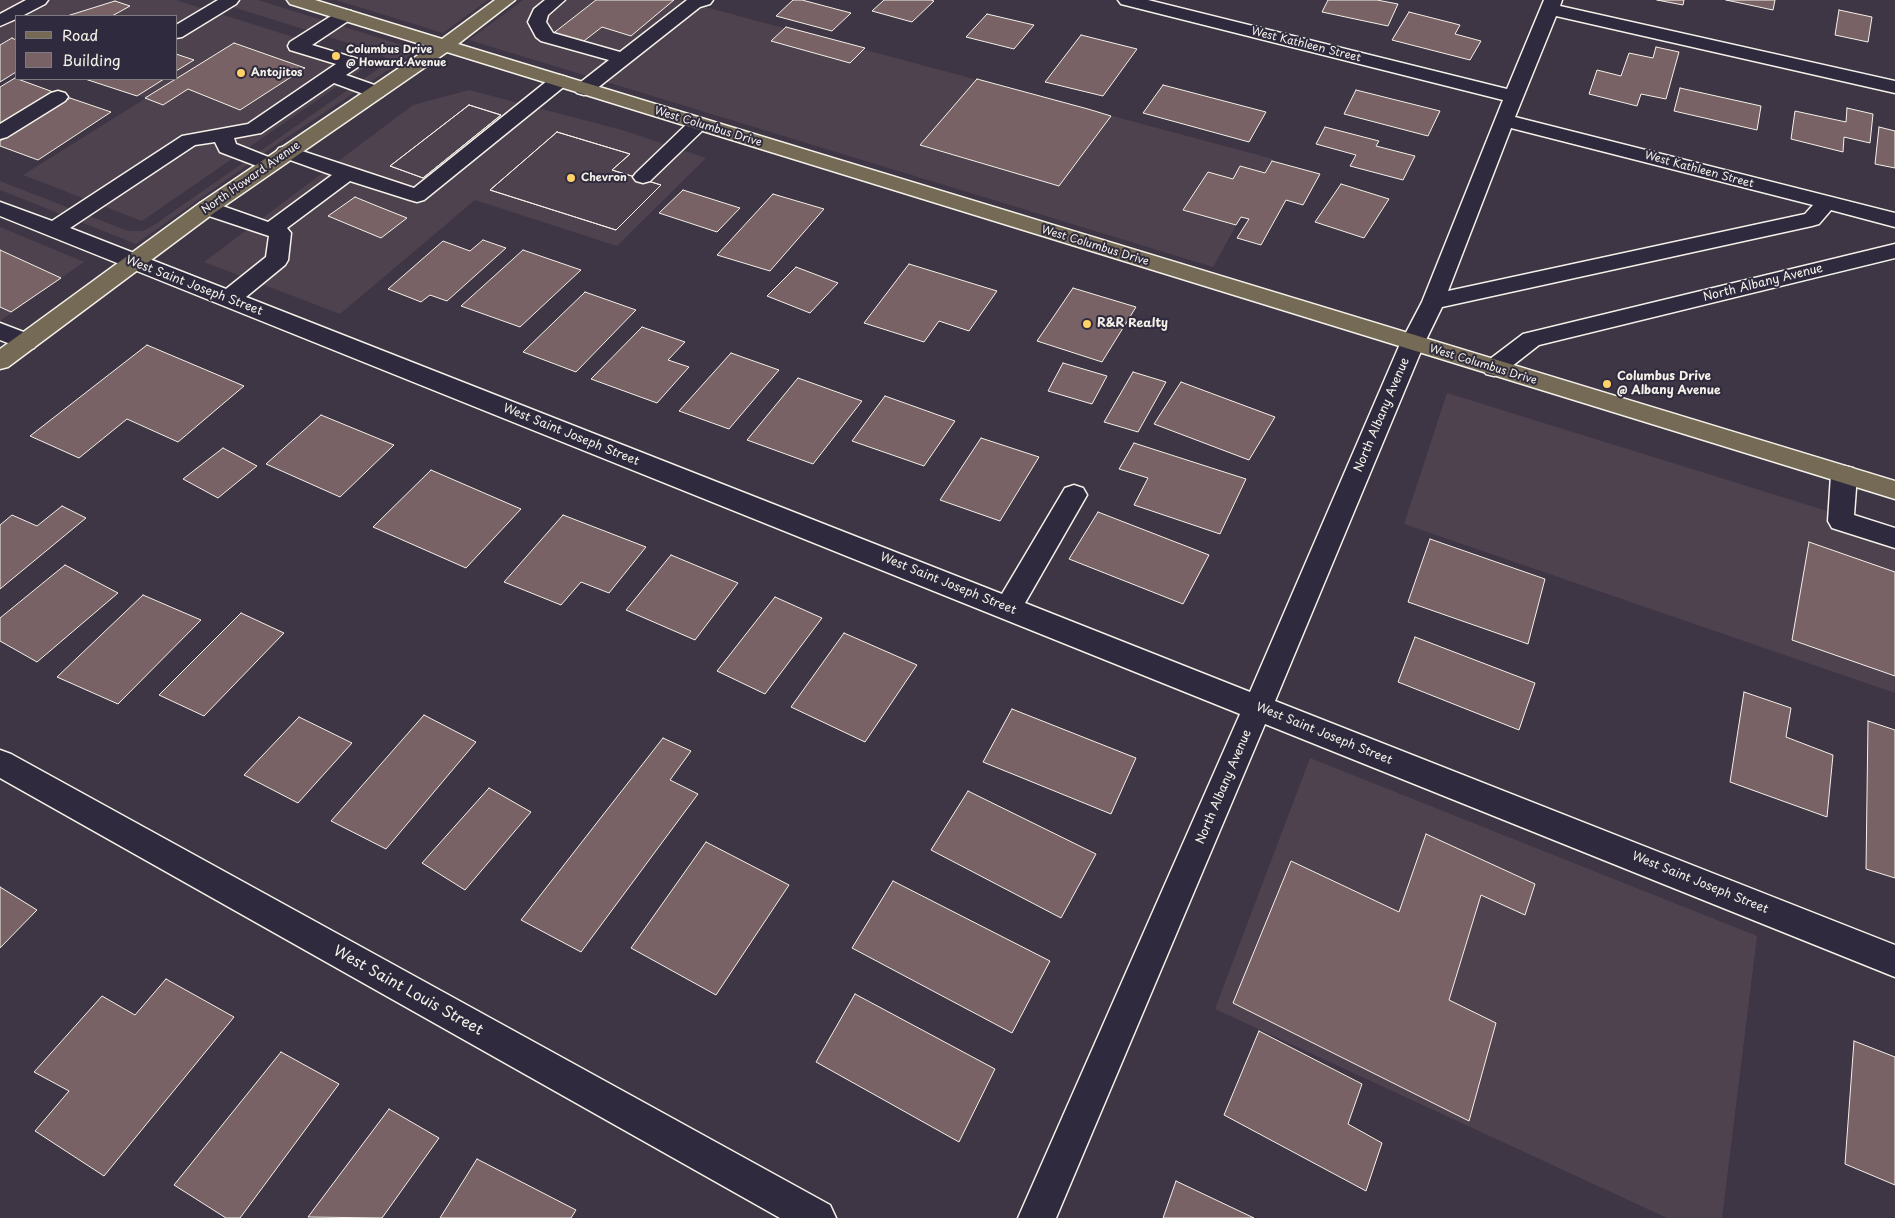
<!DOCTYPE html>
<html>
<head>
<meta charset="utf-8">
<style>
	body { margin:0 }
	#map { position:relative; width:1895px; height:1218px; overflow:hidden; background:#3e3545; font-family:"Playpen Sans",sans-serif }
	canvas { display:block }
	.legend { position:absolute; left:15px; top:15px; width:162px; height:65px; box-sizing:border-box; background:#2f2a3d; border:1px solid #7e7a81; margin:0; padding:6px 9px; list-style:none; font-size:15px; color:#f4f1e8 }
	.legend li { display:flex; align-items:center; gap:10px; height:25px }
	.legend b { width:25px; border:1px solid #7e7a81 }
</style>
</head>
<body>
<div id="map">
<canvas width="1895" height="1218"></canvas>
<ul class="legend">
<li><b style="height:6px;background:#756a55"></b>Road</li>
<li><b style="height:14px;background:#786265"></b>Building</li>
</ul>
</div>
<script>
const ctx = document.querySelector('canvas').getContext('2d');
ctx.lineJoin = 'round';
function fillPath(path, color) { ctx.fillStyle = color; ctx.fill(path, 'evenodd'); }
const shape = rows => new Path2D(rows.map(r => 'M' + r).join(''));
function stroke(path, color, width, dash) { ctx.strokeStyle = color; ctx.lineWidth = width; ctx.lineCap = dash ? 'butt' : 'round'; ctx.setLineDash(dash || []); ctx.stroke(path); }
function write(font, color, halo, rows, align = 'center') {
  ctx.font = font + ' "Playpen Sans",sans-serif'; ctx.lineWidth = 4; ctx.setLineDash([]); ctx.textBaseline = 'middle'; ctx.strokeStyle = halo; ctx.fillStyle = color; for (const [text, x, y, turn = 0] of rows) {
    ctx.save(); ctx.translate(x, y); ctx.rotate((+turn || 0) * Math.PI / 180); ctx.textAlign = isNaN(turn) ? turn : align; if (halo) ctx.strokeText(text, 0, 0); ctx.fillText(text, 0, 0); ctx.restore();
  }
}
fillPath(shape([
	[0,0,176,0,363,59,371,63,142,221,23,175,146,98,89,79,176,79,176,16,16,16,16,73,0,82],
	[210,0,258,0,418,50,273,147,136,244,0,190,0,181,128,231,143,231,154,225,385,64,386,58,374,51],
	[336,0,488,0,443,33],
	[523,0,679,0,1273,159,1213,267,469,40],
	[469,90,622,130,706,158,617,246,475,200,340,314,204,262,413,105],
	[0,227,84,262,0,321],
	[1447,393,1895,532,1895,693,1404,524],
	[1310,758,1757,936,1722,1218,1667,1218,1215,1009]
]), '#4f424f');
const building = shape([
	[596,0,674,0,631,36,602,27,580,44,551,35,596,0],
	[793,0,802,0,851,13,832,31,776,16,793,0],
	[884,0,931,0,934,1,912,22,872,11,884,0],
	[1328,0,1377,0,1398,4,1388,26,1322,12,1328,0],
	[1657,0,1684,0,1683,5,1657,0],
	[1726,0,1775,0,1773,10,1726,0],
	[115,1,130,6,112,16,67,16,115,1],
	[1839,10,1872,17,1868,42,1835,35,1839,10],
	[1409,12,1460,25,1455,34,1481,41,1470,60,1392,40,1409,12],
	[987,14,1034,25,1014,49,966,37,987,14],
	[786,27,865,48,850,63,771,41,786,27],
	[1081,35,1137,49,1103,96,1045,82,1081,35],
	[12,38,16,40,16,72,0,82,0,45,12,38],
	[234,43,305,68,240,110,188,89,163,105,145,98,234,43],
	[1656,47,1679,52,1666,99,1641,94,1637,106,1589,94,1597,70,1621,76,1629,53,1653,58,1656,47],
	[176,54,194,60,176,71,176,54],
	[15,78,56,93,0,127,0,87,15,78],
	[85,79,164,79,137,96,85,79],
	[977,79,1088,109,1111,116,1059,186,920,145,977,79],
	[1163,85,1266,112,1249,142,1143,113,1163,85],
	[1680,88,1761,106,1757,130,1674,111,1680,88],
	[1356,90,1440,111,1428,136,1344,114,1356,90],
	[70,98,111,112,38,160,0,146,0,141,70,98],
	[469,105,501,115,423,178,390,166,469,105],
	[469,105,501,115,423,178,390,166,469,105],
	[1847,108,1873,114,1870,143,1844,137,1843,152,1791,139,1795,111,1846,122,1847,108],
	[1325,127,1379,141,1376,146,1415,156,1403,180,1350,166,1356,155,1316,144,1325,127],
	[1879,127,1895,131,1895,168,1875,164,1879,127],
	[557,132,630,154,612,170,661,185,616,230,490,190,557,132],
	[557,132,630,154,612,170,661,185,616,230,490,190,557,132],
	[1272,161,1320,174,1303,205,1286,200,1261,245,1237,238,1249,219,1241,217,1236,225,1183,210,1208,172,1233,179,1240,166,1265,173,1272,161],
	[1341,184,1389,199,1364,238,1315,222,1341,184],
	[683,190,740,208,717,232,659,213,683,190],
	[773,194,824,209,770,271,717,255,773,194],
	[355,197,372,204,407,218,381,238,328,216,355,197],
	[483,240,506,248,447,301,430,295,421,302,388,289,443,241,470,251,483,240],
	[0,250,61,278,11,312,0,307,0,250],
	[523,250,581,270,520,327,461,306,523,250],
	[909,264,997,291,969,331,939,321,924,342,864,323,909,264],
	[796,267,838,283,810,313,767,296,796,267],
	[1073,288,1136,307,1102,362,1037,341,1073,288],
	[585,292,636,310,576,372,523,352,585,292],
	[642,327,685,342,668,360,689,367,657,403,591,379,642,327],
	[147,345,244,386,178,442,127,419,79,458,30,436,147,345],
	[731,353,779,370,729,429,679,411,731,353],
	[1063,363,1107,376,1092,404,1048,391,1063,363],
	[1133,372,1166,382,1138,432,1104,422,1133,372],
	[798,378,862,401,813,464,747,440,798,378],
	[1181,382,1275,417,1249,460,1154,424,1181,382],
	[885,396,955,421,924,466,852,441,885,396],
	[321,415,394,445,340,497,266,464,321,415],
	[981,438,1039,457,1000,521,940,500,981,438],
	[1134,443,1246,479,1220,534,1134,505,1148,478,1119,469,1134,443],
	[223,448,257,466,218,498,183,479,223,448],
	[431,470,521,509,466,568,373,527,431,470],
	[62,506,86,518,0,589,0,525,12,515,37,526,62,506],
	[1098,512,1209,555,1183,604,1069,559,1098,512],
	[563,515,646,547,609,593,581,582,561,605,504,582,563,515],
	[1430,539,1545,579,1528,644,1408,602,1430,539],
	[1809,542,1895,572,1895,676,1792,640,1809,542],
	[671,555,738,583,695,640,626,610,671,555],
	[65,565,118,593,37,662,0,641,0,618,65,565],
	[143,595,201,620,118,704,57,677,143,595],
	[775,597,822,618,765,694,717,671,775,597],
	[241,613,284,633,204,716,159,695,241,613],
	[844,633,917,665,865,742,791,707,844,633],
	[1415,637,1535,683,1519,730,1398,682,1415,637],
	[1744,692,1791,708,1786,737,1833,755,1827,817,1730,782,1744,692],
	[1012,709,1136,758,1111,814,983,762,1012,709],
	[424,715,476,742,386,849,331,821,424,715],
	[299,717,352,743,298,803,244,775,299,717],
	[1868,721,1895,730,1895,878,1866,869,1868,721],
	[663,738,691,751,670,780,698,794,581,952,521,920,663,738],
	[489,788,531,812,465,890,422,863,489,788],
	[968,791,1096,854,1061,918,931,850,968,791],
	[1426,834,1535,884,1525,915,1481,895,1449,1000,1496,1023,1469,1121,1233,1003,1291,861,1399,912,1426,834],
	[706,842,789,885,716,995,631,948,706,842],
	[893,881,1050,961,1012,1033,852,948,893,881],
	[0,887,37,910,0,948,0,887],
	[166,979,234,1017,104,1176,35,1131,69,1091,34,1072,102,996,135,1015,166,979],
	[855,994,995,1069,959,1142,816,1062,855,994],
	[1259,1031,1362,1084,1348,1124,1382,1143,1366,1191,1224,1115,1259,1031],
	[1854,1041,1895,1057,1895,1185,1845,1164,1854,1041],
	[281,1052,339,1084,240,1218,226,1218,174,1185,281,1052],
	[389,1109,439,1138,382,1218,308,1217,389,1109],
	[477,1159,576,1210,571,1218,440,1218,477,1159],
	[1176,1181,1254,1218,1163,1218,1176,1181]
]);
fillPath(building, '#786265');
stroke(building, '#f4f1e8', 1);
const minor = shape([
	[26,0,48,0,45,4,22,16,16,16,16,19,0,26,0,14,26,0],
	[218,0,239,0,236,4,182,37,176,38,176,25,218,0],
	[545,0,565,0,548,15,546,22,553,33,620,52,687,0,713,0,710,4,700,7,591,93,584,95,577,93,574,89,577,85,609,60,541,41,536,37,528,22,534,9,545,0],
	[1118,0,1148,0,1507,89,1544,0,1562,0,1560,6,1895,81,1895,93,1556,16,1515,117,1895,213,1895,227,1831,210,1819,224,1812,226,1442,307,1424,344,1275,701,1895,945,1895,977,1265,724,1056,1218,1018,1218,1240,714,0,216,0,202,52,221,182,136,248,124,336,64,290,50,288,46,290,42,339,11,345,10,351,11,354,15,351,19,312,45,358,59,360,63,358,67,346,75,383,88,386,92,383,96,376,98,369,96,334,83,261,133,234,138,236,144,276,160,279,164,276,168,269,170,262,168,220,152,215,142,195,145,70,228,226,289,266,257,269,236,200,213,196,208,200,203,207,202,214,203,268,222,332,175,279,156,276,152,279,148,286,146,293,148,414,188,552,77,559,75,566,77,568,81,566,85,424,200,417,202,410,200,350,181,287,228,291,233,288,260,285,265,246,297,1002,594,1065,488,1074,485,1083,488,1087,495,1025,603,1250,692,1400,344,1422,302,1503,100,1121,4,1118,0],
	[1511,128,1813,205,1805,214,1448,291,1511,128],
	[58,91,65,93,68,97,65,101,7,137,0,139,0,124,51,93,58,91],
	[698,118,705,120,708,124,705,128,650,181,643,183,636,181,633,177,636,173,691,120,698,118],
	[1895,244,1895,258,1539,345,1502,374,1494,376,1486,374,1482,368,1486,362,1523,334,1895,244],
	[0,323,34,336,38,342,34,348,26,350,0,340,0,323],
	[1844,466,1853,468,1857,475,1854,515,1895,528,1895,548,1832,528,1828,521,1831,475,1835,468,1844,466],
	[0,750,11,754,830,1205,836,1218,780,1218,0,778,0,750]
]);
const major = shape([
	[287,0,315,0,442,39,495,0,515,0,458,44,1895,481,1895,499,447,52,214,213,8,367,0,369,0,349,200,203,430,47,290,4,287,0]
]);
stroke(minor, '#f4f1e8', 3);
stroke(major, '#f4f1e8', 3);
fillPath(minor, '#2f2a3d');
fillPath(major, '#756a55');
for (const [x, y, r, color] of [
	[336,56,5,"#ffd166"],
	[241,73,5,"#ffd166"],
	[571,178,5,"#ffd166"],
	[1087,324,5,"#ffd166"],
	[1607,384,5,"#ffd166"]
]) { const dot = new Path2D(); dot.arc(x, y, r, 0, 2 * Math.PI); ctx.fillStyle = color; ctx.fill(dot); stroke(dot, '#2f2a3d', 2); }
write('11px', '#f4f1e8', '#2f2a3d', [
	["West Kathleen Street",1306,45,14],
	["West Columbus Drive",708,127,17],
	["West Kathleen Street",1699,170,15],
	["North Howard Avenue",251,178,-35],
	["West Columbus Drive",1095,246,17],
	["West Columbus Drive",1483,365,17]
]);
write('bold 11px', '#f4f1e8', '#2f2a3d', [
	["Columbus Drive",346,50],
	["@ Howard Avenue",346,63],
	["Antojitos",251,73],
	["Chevron",581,178]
], 'left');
write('12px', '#f4f1e8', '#2f2a3d', [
	["North Albany Avenue",1763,283,-14],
	["West Saint Joseph Street",194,286,21],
	["North Albany Avenue",1382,415,-67],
	["West Saint Joseph Street",571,435,22],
	["West Saint Joseph Street",948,584,22],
	["West Saint Joseph Street",1324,734,22],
	["North Albany Avenue",1224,787,-67],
	["West Saint Joseph Street",1700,883,22]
]);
write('bold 12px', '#f4f1e8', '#2f2a3d', [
	["R&R Realty",1097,324],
	["Columbus Drive",1617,377],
	["@ Albany Avenue",1617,391]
], 'left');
write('15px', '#f4f1e8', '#2f2a3d', [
	["West Saint Louis Street",408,991,29]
]);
</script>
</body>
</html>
